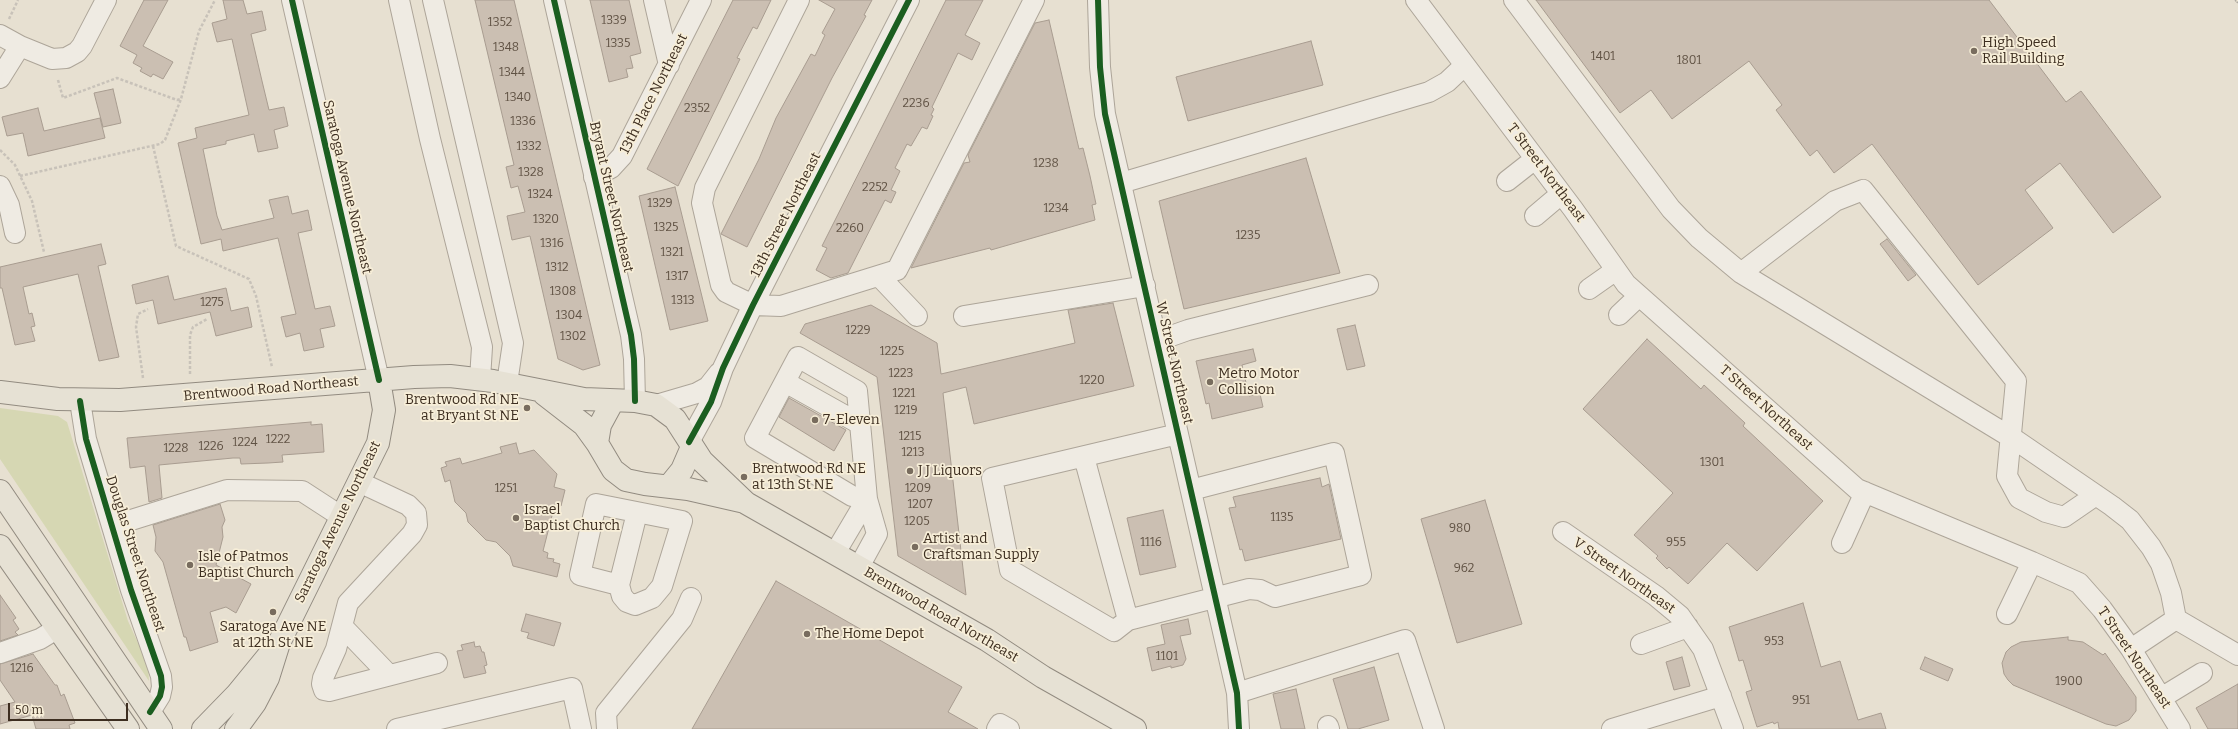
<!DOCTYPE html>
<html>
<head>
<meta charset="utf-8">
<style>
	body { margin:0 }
	#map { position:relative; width:2238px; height:729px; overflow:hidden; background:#e7e0d1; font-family:Bitter,serif }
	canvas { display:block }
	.scale { position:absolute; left:8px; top:703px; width:120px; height:18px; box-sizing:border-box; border:2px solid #3d2e20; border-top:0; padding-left:5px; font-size:12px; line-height:14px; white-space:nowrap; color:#3d2e20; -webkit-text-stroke:3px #f7eed8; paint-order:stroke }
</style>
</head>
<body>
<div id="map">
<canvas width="2238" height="729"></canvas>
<div class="scale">50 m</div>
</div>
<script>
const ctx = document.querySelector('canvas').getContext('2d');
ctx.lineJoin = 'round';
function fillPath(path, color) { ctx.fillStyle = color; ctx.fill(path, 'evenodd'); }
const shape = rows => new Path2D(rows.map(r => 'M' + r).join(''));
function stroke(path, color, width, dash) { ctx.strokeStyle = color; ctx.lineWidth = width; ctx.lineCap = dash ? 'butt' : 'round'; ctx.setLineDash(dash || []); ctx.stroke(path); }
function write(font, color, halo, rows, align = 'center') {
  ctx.font = font + ' Bitter,serif'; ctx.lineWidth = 3.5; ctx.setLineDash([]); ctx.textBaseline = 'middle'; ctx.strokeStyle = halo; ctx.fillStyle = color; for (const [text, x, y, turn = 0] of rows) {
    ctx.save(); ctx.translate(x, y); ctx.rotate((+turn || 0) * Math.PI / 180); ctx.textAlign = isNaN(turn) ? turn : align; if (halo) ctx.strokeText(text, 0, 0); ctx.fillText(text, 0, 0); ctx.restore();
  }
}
fillPath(shape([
	[0,408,58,416,67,422,128,621,148,665,149,681,0,459]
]), '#d6d7b3');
const building = shape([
	[144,0,168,0,143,46,173,62,163,79,153,74,151,77,140,71,142,68,133,63,137,55,120,46,144,0],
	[223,0,243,0,247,14,262,11,266,30,251,34,262,81,269,110,284,107,288,126,274,130,278,148,258,152,254,134,226,141,226,144,203,149,217,216,222,230,274,218,269,200,288,196,292,214,308,210,312,230,298,233,315,309,330,306,335,326,320,329,324,347,304,351,300,333,286,337,281,317,296,314,278,238,223,251,221,239,201,244,178,143,197,138,195,128,249,115,232,39,217,42,212,23,227,19,223,0],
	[475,0,514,0,600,365,583,370,558,359,530,236,512,240,507,216,525,212,518,186,511,188,506,167,514,165,475,0],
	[590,0,629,0,641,53,630,56,633,68,626,69,628,77,609,82,590,0],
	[733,0,771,0,757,29,753,27,737,58,740,59,678,186,647,169,733,0],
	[819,0,872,0,864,15,866,16,832,78,747,247,721,234,759,159,776,118,811,54,815,56,825,35,822,33,835,9,819,0],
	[946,0,983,0,965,35,980,43,972,60,958,53,932,107,934,109,931,115,933,116,927,129,922,127,911,146,907,144,895,168,900,171,891,190,896,192,891,203,885,200,848,273,831,278,816,270,827,248,822,246,946,0],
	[1536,0,1989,0,2066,102,2081,91,2161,197,2113,233,2060,163,2025,190,2053,228,1978,285,1872,144,1834,173,1817,150,1810,156,1776,110,1782,105,1749,61,1672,119,1651,90,1620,113,1536,0],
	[1049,20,1079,149,1083,148,1090,176,1096,204,1092,205,1095,220,991,250,990,248,911,268,964,163,970,162,968,155,1035,23,1049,20],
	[1311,41,1323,85,1188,121,1176,77,1311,41],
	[113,89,121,123,103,127,94,93,113,89],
	[38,108,44,131,100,118,105,138,28,156,23,133,7,136,2,117,38,108],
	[1306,158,1340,273,1184,309,1159,201,1306,158],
	[675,187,708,321,670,330,639,196,675,187],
	[1887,239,1916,275,1908,281,1880,244,1887,239],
	[101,244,106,264,98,266,119,357,99,361,78,274,23,287,29,314,32,313,35,326,31,327,35,341,15,345,2,288,0,288,0,267,101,244],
	[168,276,174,300,226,288,231,311,248,307,252,327,216,336,210,312,158,324,153,300,136,304,132,285,168,276],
	[1113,303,1134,386,974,424,966,387,943,393,966,595,898,556,877,377,800,333,805,324,871,305,937,343,941,374,1075,343,1068,310,1113,303],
	[1355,325,1365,366,1347,370,1337,329,1355,325],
	[1647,339,1701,389,1704,385,1745,423,1743,426,1823,501,1757,571,1727,543,1688,584,1669,567,1667,569,1656,558,1658,556,1634,535,1673,493,1583,409,1647,339],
	[1253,349,1256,361,1242,365,1249,396,1260,394,1263,407,1212,419,1209,403,1206,404,1196,361,1253,349],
	[789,398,846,430,834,451,779,417,789,398],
	[311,422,311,425,322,424,324,452,282,455,283,462,268,463,241,464,240,458,233,458,159,465,162,498,149,502,145,466,130,468,127,438,311,422],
	[516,443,519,454,534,450,557,474,554,487,565,490,561,506,555,504,543,551,548,553,547,558,554,559,553,562,560,564,557,577,513,566,510,556,496,542,486,540,468,522,466,513,455,502,450,480,445,482,441,468,447,466,445,462,460,458,462,464,502,453,500,447,516,443],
	[1320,478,1322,487,1329,484,1341,539,1245,561,1242,549,1240,550,1229,508,1236,507,1233,497,1320,478],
	[1485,500,1522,624,1457,643,1421,519,1485,500],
	[220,504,225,520,222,527,223,537,216,565,251,584,236,613,226,607,210,612,218,642,190,651,186,637,184,637,163,562,155,551,156,537,153,525,220,504],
	[1163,510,1176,567,1140,575,1127,518,1163,510],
	[776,581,962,687,948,712,978,729,692,729,776,581],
	[0,595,16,618,13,620,19,629,15,632,18,635,0,641,0,595],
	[1803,603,1821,667,1840,661,1858,720,1881,713,1886,729,1779,729,1778,722,1774,724,1773,722,1757,727,1746,692,1752,690,1743,660,1739,661,1729,627,1803,603],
	[526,614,561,623,554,646,527,638,529,633,521,631,526,614],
	[1188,619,1191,634,1180,636,1186,659,1183,665,1171,668,1171,666,1152,671,1147,648,1165,644,1161,625,1188,619],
	[2068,637,2068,640,2083,642,2103,655,2105,653,2136,697,2136,711,2129,720,2116,726,2106,724,2013,685,2008,680,2004,674,2002,663,2006,652,2011,647,2021,642,2068,637],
	[474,642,475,647,480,646,482,652,484,652,487,665,484,666,486,673,464,678,457,651,463,650,461,645,474,642],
	[33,654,55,685,57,685,61,696,64,694,75,723,69,725,70,729,36,729,32,715,0,724,0,706,15,702,0,680,0,664,33,654],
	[1682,657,1690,686,1674,690,1666,662,1682,657],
	[1925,657,1953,669,1948,681,1920,669,1925,657],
	[1374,667,1389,720,1358,729,1348,729,1333,679,1374,667],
	[2238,684,2238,729,2208,729,2196,708,2238,684],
	[1296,689,1305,729,1281,729,1273,694,1296,689]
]);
fillPath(building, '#cbbfb2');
stroke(building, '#a89c90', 1);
const minor = shape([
	[292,0,379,380],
	[399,0,430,139,482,347,480,379],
	[433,0,513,343,507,383],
	[554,0,631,335,634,359,635,401],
	[654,0,669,65],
	[799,0,705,188,702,203,721,285,726,292,753,305,781,306,897,270,1034,0],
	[1098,0,1100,67,1105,114,1237,693,1239,729],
	[1416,0,1573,209,1626,284,1857,489,2032,562,2079,583,2102,609,2131,649,2180,729],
	[1514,0,1671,209,1699,238,1741,273,2017,441,2112,506,2130,520,2151,547,2161,564,2171,593,2176,619],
	[0,35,20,46,52,59,66,58,77,52,82,46,106,0],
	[0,78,20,46],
	[594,177,611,168,622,156,701,0],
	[1507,181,1535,159],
	[1121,183,1429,92,1447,82,1464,66],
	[0,186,9,205,15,233],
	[1535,216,1561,194],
	[1741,273,1835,201,1863,190,2016,381,2007,476,2019,498,2046,512,2064,517,2096,495],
	[879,276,917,316],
	[1589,289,1616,270],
	[1619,315,1639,296],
	[964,316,1145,286],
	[1157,341,1188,330,1368,285],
	[785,382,860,424],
	[80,401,86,439,131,590,161,676,162,687,160,696,150,712],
	[656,405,697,393,708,387,719,373],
	[1178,434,992,478,1010,570,1114,631,1128,620,1249,589,1260,590,1275,597,1361,575,1334,453,1191,490],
	[689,442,711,402,723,368,753,305,909,0],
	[1084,457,1128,620],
	[359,482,408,505,416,513,417,525,412,534,348,603,336,649,323,678,322,684,324,690,329,691,437,663],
	[112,526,227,490,302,491,342,517],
	[1563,532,1656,596,1680,616,1703,649,1733,729],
	[1842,543,1865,492],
	[835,553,867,499,852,496,755,438,798,357,857,391,867,499,877,534,859,567],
	[619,585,622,596,627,602,635,605,652,598,662,586,682,521,596,504,580,575,619,585,637,513],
	[2007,614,2032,562],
	[342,626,389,675],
	[1641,644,1688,627],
	[2131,649,2176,619,2238,655],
	[0,653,40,639,58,628],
	[1237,693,1405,640,1434,729],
	[2161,698,2202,673],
	[1328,726,1329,729],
	[397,729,572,688,581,729],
	[607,729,606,713,682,619,691,598],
	[997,729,1000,724,1009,729],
	[1612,729,1721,696]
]);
const major = shape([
	[0,392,58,399,120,400,414,377,450,376,493,381,584,399,635,401,656,405,675,419,702,461,746,503,987,640,1043,677,1135,729],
	[544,394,584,425,597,443,613,470,626,480,645,484,688,489,745,502],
	[597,443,600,425,613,401],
	[669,486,682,470,692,447],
	[0,491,161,729],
	[0,546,128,729],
	[203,729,237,694,273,650],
	[236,729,255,703,268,678,279,643,378,443,384,410,379,380]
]);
stroke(minor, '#ada599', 22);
stroke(major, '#928b80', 24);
stroke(shape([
	[9,19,18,0],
	[58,80,63,98,117,78,177,100,181,99,199,31,215,0],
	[153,146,176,246,249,279,256,296,272,367],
	[0,150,15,165,32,201,44,252],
	[20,176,160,144,165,140,181,99],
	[190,374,190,335,193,327,207,319],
	[143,378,136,327,138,314,148,309]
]), '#c8c2b9', 2.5, [3, 2]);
stroke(minor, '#efebe3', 20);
stroke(major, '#e6e1d4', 22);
const rail = shape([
	[2237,0,2238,1]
]);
stroke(rail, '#afaaa2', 4.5);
stroke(rail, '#f7eed8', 3, [9]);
stroke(shape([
	[292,0,379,380],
	[554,0,631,335,634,359,635,401],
	[1098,0,1100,67,1105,114,1237,693,1239,729],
	[80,401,86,439,131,590,161,676,162,687,160,696,150,712],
	[689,442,711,402,723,368,753,305,909,0]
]), '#1b5e20', 6);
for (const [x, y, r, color] of [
	[1974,51,4,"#786c5e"],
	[1210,382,4,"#786c5e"],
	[527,408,4,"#786c5e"],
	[815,420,4,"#786c5e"],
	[910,471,4,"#786c5e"],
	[744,477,4,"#786c5e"],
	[516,518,4,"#786c5e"],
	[915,547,4,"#786c5e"],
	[190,565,4,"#786c5e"],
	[273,612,4,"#786c5e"],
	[807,634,4,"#786c5e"]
]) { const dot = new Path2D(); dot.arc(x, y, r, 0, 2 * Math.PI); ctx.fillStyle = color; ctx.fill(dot); stroke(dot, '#f7eed8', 1.5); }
write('12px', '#605244', null, [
	["1339",614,21],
	["1352",500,23],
	["1335",618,44],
	["1348",506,48],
	["1401",1603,57],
	["1801",1689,61],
	["1344",512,73],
	["1340",518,98],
	["2236",916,104],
	["2352",697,109],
	["1336",523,122],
	["1332",529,147],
	["1238",1046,164],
	["1328",531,173],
	["2252",875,188],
	["1324",540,195],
	["1329",660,204],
	["1234",1056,209],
	["1320",546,220],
	["1325",666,228],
	["2260",850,229],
	["1235",1248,236],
	["1316",552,244],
	["1321",672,253],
	["1312",557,268],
	["1317",677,277],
	["1308",563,292],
	["1313",683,301],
	["1275",212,303],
	["1304",569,316],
	["1229",858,331],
	["1302",573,337],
	["1225",892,352],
	["1223",901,374],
	["1220",1092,381],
	["1221",904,394],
	["1219",906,411],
	["1215",910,437],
	["1222",278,440],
	["1224",245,443],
	["1226",211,447],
	["1228",176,449],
	["1213",913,453],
	["1301",1712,463],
	["1251",506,489],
	["1209",918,489],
	["1207",920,505],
	["1135",1282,518],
	["1205",917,522],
	["980",1460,529],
	["1116",1151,543],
	["955",1676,543],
	["962",1464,569],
	["953",1774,642],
	["1101",1167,657],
	["1216",22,669],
	["1900",2069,682],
	["951",1801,701]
]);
write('14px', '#3d2e20', '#f7eed8', [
	["High Speed",1982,43],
	["Rail Building",1982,59],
	["Metro Motor",1218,374],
	["Collision",1218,390],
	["Brentwood Rd NE",519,400,"right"],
	["at Bryant St NE",519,416,"right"],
	["7-Eleven",823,420],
	["Brentwood Rd NE",752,469],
	["at 13th St NE",752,485],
	["J J Liquors",918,471],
	["Israel",524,510],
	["Baptist Church",524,526],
	["Artist and",923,539],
	["Craftsman Supply",923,555],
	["Isle of Patmos",198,557],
	["Baptist Church",198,573],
	["Saratoga Ave NE",273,627,"center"],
	["at 12th St NE",273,643,"center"],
	["The Home Depot",815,634]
], 'left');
write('14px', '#3d2e20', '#f7eed8', [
	["13th Place Northeast",654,94,-63],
	["T Street Northeast",1546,173,53],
	["Saratoga Avenue Northeast",347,187,77],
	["Bryant Street Northeast",611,197,77],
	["13th Street Northeast",786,215,-63],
	["W Street Northeast",1174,363,77],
	["Brentwood Road Northeast",271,389,-5],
	["T Street Northeast",1766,408,42],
	["Saratoga Avenue Northeast",338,522,-64],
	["Douglas Street Northeast",135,554,72],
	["V Street Northeast",1624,576,35],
	["Brentwood Road Northeast",941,615,30],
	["T Street Northeast",2134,658,56]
]);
</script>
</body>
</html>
